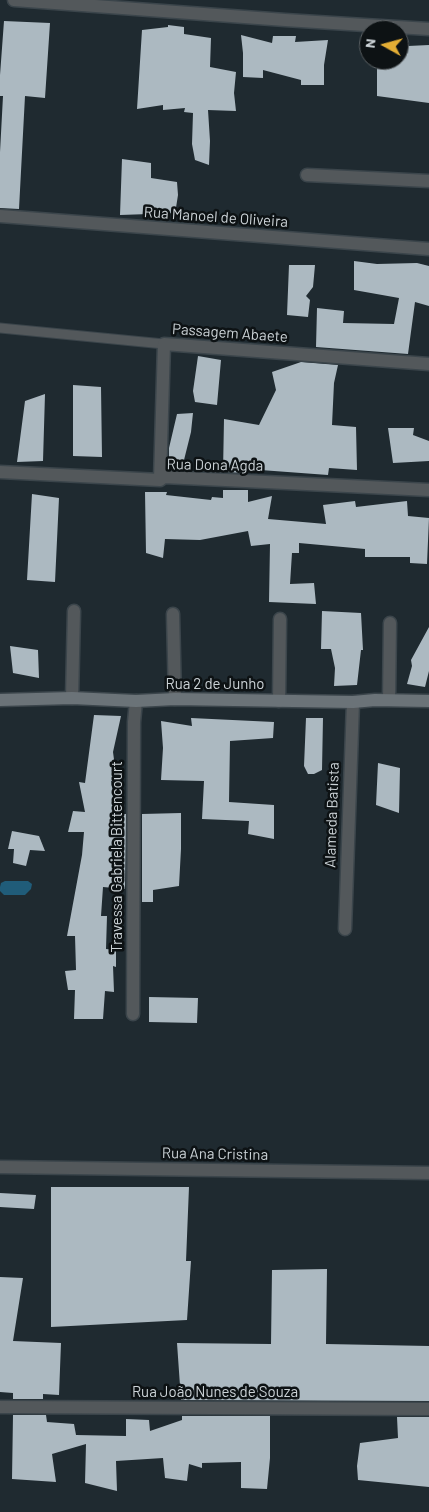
<!DOCTYPE html>
<html>
<head>
<meta charset="utf-8">
<style>
	body { margin:0 }
	#map { position:relative; width:429px; height:1512px; overflow:hidden; background:#1f2a30; font-family:Barlow,sans-serif }
	canvas { display:block }
	.north { position:absolute; left:359px; top:20px; width:50px; height:50px; box-sizing:border-box; background:#0d1214; border:1px solid #595f62; border-radius:50%; rotate:277deg; font-size:14px; font-weight:700; line-height:20px; text-align:center; color:#ccd3d7 }
	.north::after { content:''; display:block; margin:auto; width:18px; height:22px; background:#e4ae35; clip-path:polygon(50% 0,100% 100%,50% 72%,0 100%) }
</style>
</head>
<body>
<div id="map">
<canvas width="429" height="1512"></canvas>
<div class="north">N</div>
</div>
<script>
const ctx = document.querySelector('canvas').getContext('2d');
ctx.lineJoin = 'round';
function fillPath(path, color) { ctx.fillStyle = color; ctx.fill(path, 'evenodd'); }
const shape = rows => new Path2D(rows.map(r => 'M' + r).join(''));
function stroke(path, color, width, dash) { ctx.strokeStyle = color; ctx.lineWidth = width; ctx.lineCap = dash ? 'butt' : 'round'; ctx.setLineDash(dash || []); ctx.stroke(path); }
function write(font, color, halo, rows, align = 'center') {
  ctx.font = font + ' Barlow,sans-serif'; ctx.lineWidth = 5; ctx.setLineDash([]); ctx.textBaseline = 'middle'; ctx.strokeStyle = halo; ctx.fillStyle = color; for (const [text, x, y, turn = 0] of rows) {
    ctx.save(); ctx.translate(x, y); ctx.rotate((+turn || 0) * Math.PI / 180); ctx.textAlign = isNaN(turn) ? turn : align; if (halo) ctx.strokeText(text, 0, 0); ctx.fillText(text, 0, 0); ctx.restore();
  }
}
fillPath(shape([
	[5,881,28,881,32,884,31,889,25,895,4,895,0,891,0,887,1,883]
]), '#205c79');
fillPath(shape([
	[4,21,50,23,45,98,25,96,19,209,0,208,0,152,3,96,0,96,0,75],
	[168,25,184,27,184,34,211,38,210,67,236,72,234,93,236,111,208,110,210,141,209,165,195,160,192,144,193,113,184,112,185,108,163,110,163,105,137,109,142,30,168,27],
	[241,35,272,43,273,36,296,36,295,42,328,40,324,65,324,85,301,85,301,80,263,70,263,78,243,77,243,53],
	[429,45,429,103,377,96,377,60,399,60,399,50,408,46],
	[122,159,151,163,151,178,177,182,178,195,175,214,149,210,149,214,120,215],
	[354,261,377,264,417,263,429,266,429,306,415,302,408,354,316,347,317,308,344,311,343,323,394,324,399,298,354,290],
	[289,265,315,265,313,287,306,296,310,300,308,317,287,315],
	[198,356,221,360,217,405,195,402,193,391],
	[301,362,338,365,334,383,332,425,356,427,357,470,329,468,328,475,247,469,247,473,223,472,224,419,259,425,276,390,272,372],
	[73,385,101,387,102,457,73,456],
	[45,394,43,461,17,462,25,401],
	[193,413,191,432,183,464,169,460,169,448,177,414],
	[388,428,414,428,413,435,429,441,429,461,393,463],
	[223,490,248,490,248,502,272,496,268,519,326,524,323,505,355,501,356,507,407,501,408,516,429,518,427,564,410,563,410,557,365,557,365,549,299,543,299,553,292,553,290,584,314,583,316,604,269,602,270,544,251,546,248,531,200,540,165,539,163,558,146,553,145,492,167,492,166,495,211,500,212,497,223,498],
	[32,494,59,498,55,582,27,580],
	[322,611,361,613,363,650,361,650,357,685,334,686,335,668,331,649,321,649],
	[429,627,429,671,425,687,407,684,412,666,411,660],
	[10,646,38,650,39,678,13,673],
	[94,715,121,716,113,752,117,782,111,781,117,814,126,814,125,889,103,887,101,916,107,916,106,949,116,950,116,967,113,966,114,992,105,991,103,1019,74,1019,75,990,68,990,65,971,76,970,75,936,67,936,82,855,84,832,68,832,73,811,85,812,79,782,85,783],
	[191,718,274,722,273,738,230,741,229,802,274,805,274,839,248,834,249,821,202,819,204,781,161,780,163,748,161,721,192,726],
	[306,718,323,718,322,770,314,774,308,774,304,766],
	[378,763,400,768,399,813,376,805],
	[181,813,181,849,179,886,153,890,153,902,142,902,142,814],
	[12,831,39,836,45,851,30,850,26,866,13,863,14,849,8,849],
	[149,997,198,998,197,1023,149,1022],
	[51,1187,189,1187,186,1261,191,1261,187,1320,51,1327],
	[0,1193,36,1195,34,1209,0,1207],
	[327,1269,326,1344,429,1346,429,1401,181,1400,177,1343,271,1344,272,1270],
	[0,1277,23,1278,13,1341,61,1343,59,1395,43,1394,43,1399,13,1399,13,1393,0,1392],
	[13,1415,46,1415,47,1422,74,1424,76,1435,126,1436,126,1419,149,1420,150,1431,182,1420,182,1416,270,1416,270,1458,267,1489,241,1488,241,1462,202,1463,202,1468,189,1464,187,1481,165,1478,163,1458,116,1461,117,1491,85,1483,86,1444,52,1454,56,1482,12,1479],
	[397,1417,429,1417,429,1487,358,1480,357,1466,360,1443,398,1438]
]), '#acb9c1');
const lane = shape([
	[0,328,164,344]
]);
const street = shape([
	[14,0,285,20,429,29],
	[307,175,429,181],
	[0,216,429,249],
	[0,472,160,480,164,477,429,490],
	[160,480,164,344,429,364],
	[173,614,175,699],
	[72,698,74,611],
	[389,700,390,623],
	[279,701,280,619],
	[345,929,353,702],
	[133,1014,134,722,136,701],
	[0,1167,429,1173],
	[0,1407,429,1409]
]);
const secondary = shape([
	[0,700,72,698,136,701,175,699,353,702,375,700,429,701]
]);
stroke(lane, '#3b454b', 11);
stroke(street, '#3b454b', 15);
stroke(secondary, '#3b454b', 15);
stroke(lane, '#53585b', 9);
stroke(street, '#53585b', 12);
stroke(secondary, '#6b7378', 12);
write('15px', '#ccd3d7', '#0d1214', [
	["Rua Manoel de Oliveira",216,217,4],
	["Passagem Abaete",230,333,4],
	["Rua Dona Agda",215,465,1],
	["Rua 2 de Junho",215,684],
	["Alameda Batista",332,815,-88],
	["Travessa Gabriela Bittencourt",117,857,-90],
	["Rua Ana Cristina",215,1154,1],
	["Rua João Nunes de Souza",215,1392]
]);
</script>
</body>
</html>
